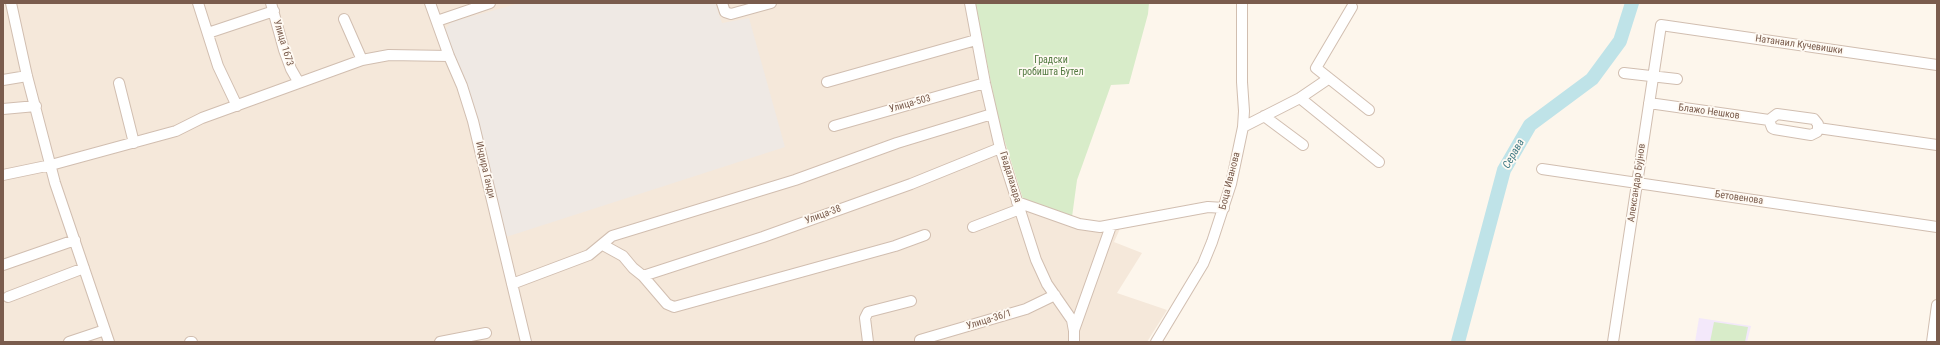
<!DOCTYPE html>
<html>
<head>
<meta charset="utf-8">
<style>
	body { margin:0 }
	#map { position:relative; width:1940px; height:345px; overflow:hidden; background:#fdf6ec; font-family:"Roboto Condensed",sans-serif }
	canvas { display:block }
	.frame { position:absolute; inset:0; border:4px solid #7a5c4d; pointer-events:none }
</style>
</head>
<body>
<div id="map">
<canvas width="1940" height="345"></canvas>
<div class="frame"></div>
</div>
<script>
const ctx = document.querySelector('canvas').getContext('2d');
ctx.lineJoin = 'round';
function fillPath(path, color) { ctx.fillStyle = color; ctx.fill(path, 'evenodd'); }
const shape = rows => new Path2D(rows.map(r => 'M' + r).join(''));
function stroke(path, color, width, dash) { ctx.strokeStyle = color; ctx.lineWidth = width; ctx.lineCap = dash ? 'butt' : 'round'; ctx.setLineDash(dash || []); ctx.stroke(path); }
function write(font, color, halo, rows, align = 'center') {
  ctx.font = font + ' "Roboto Condensed",sans-serif'; ctx.lineWidth = 3.5; ctx.setLineDash([]); ctx.textBaseline = 'middle'; ctx.strokeStyle = halo; ctx.fillStyle = color; for (const [text, x, y, turn = 0] of rows) {
    ctx.save(); ctx.translate(x, y); ctx.rotate((+turn || 0) * Math.PI / 180); ctx.textAlign = isNaN(turn) ? turn : align; if (halo) ctx.strokeText(text, 0, 0); ctx.fillText(text, 0, 0); ctx.restore();
  }
}
fillPath(shape([
	[3,3,975,3,999,123,1023,199,1072,217,1106,224,1123,222,1114,242,1142,253,1117,293,1167,310,1147,342,3,342]
]), '#f5e8da');
fillPath(shape([
	[520,3,715,3,722,23,749,18,785,147,503,238,444,30,452,22]
]), '#efe9e4');
fillPath(shape([
	[1699,318,1751,326,1747,342,1695,342]
]), '#f3e8fa');
fillPath(shape([
	[975,3,1149,3,1148,14,1129,84,1111,85,1077,180,1072,217,1023,199,999,123],
	[1714,322,1748,327,1745,342,1710,342]
]), '#d8ecc9');
stroke(shape([
	[1458,342,1504,170,1530,125,1592,79,1620,41,1632,3]
]), '#bfe3e8', 14);
const minor = shape([
	[11,3,27,76,55,183,109,342],
	[198,3,218,66,237,106],
	[271,3,284,50,291,69,299,83],
	[430,3,449,56,462,86,473,121,526,342],
	[722,3,725,12,731,14,771,3],
	[970,3,985,83,1000,148,1036,260,1047,284,1072,320,1074,331,1074,342],
	[1352,7,1316,68,1369,110],
	[344,19,362,60],
	[437,21,490,3],
	[208,33,274,11],
	[1624,73,1677,79],
	[3,80,27,76],
	[827,82,976,40],
	[119,83,134,143],
	[1300,98,1379,162],
	[1649,103,1769,120,1777,114,1814,119,1818,124,1818,128,1937,145],
	[3,109,36,106],
	[1264,116,1303,145],
	[1769,120,1772,128,1774,129,1811,135,1817,132,1818,128],
	[834,126,985,83],
	[1243,127,1300,98,1328,79],
	[1542,169,1937,227],
	[3,175,51,165,176,131,202,118,362,60,389,55,449,56],
	[1017,202,1079,224,1100,227,1208,207,1224,208],
	[973,227,1020,209],
	[603,245,623,256,633,268,643,276,667,304,674,307,895,246,925,235],
	[3,265,75,240],
	[643,276,763,237,911,184,1000,148],
	[512,284,589,255,612,236,795,180,897,143,992,114],
	[8,297,84,268],
	[1074,330,1111,226],
	[920,340,1026,309,1055,295],
	[69,342,105,330],
	[190,342,192,342],
	[440,342,486,333],
	[868,342,865,318,868,312,911,301],
	[1156,342,1203,264,1212,242,1231,184,1243,127,1244,111,1242,82,1242,3],
	[1613,342,1661,25,1937,65],
	[1932,342,1937,305]
]);
stroke(minor, '#d1beb0', 12);
stroke(minor, '#fff', 10);
write('10px', '#7a5c4d', '#fffaf3', [
	["Улица 1673",283,43,73],
	["Натанаил Кучевишки",1799,45,8],
	["Улица-503",910,104,-16],
	["Блажо Нешков",1709,112,8],
	["Индира Ганди",485,170,77],
	["Гвадалахара",1010,177,73],
	["Боца Иванова",1230,181,-76],
	["Александар Бујнов",1637,183,-82],
	["Бетовенова",1739,198,8],
	["Улица-38",823,215,-20],
	["Улица-36/1",989,320,-17]
]);
write('10px', '#537a41', '#fffaf3', [
	["Градски",1051,60],
	["гробишта Бутел",1051,72]
]);
write('italic 11px', '#437c86', '#fffaf3', [
	["Серава",1514,154,-60]
]);
</script>
</body>
</html>
